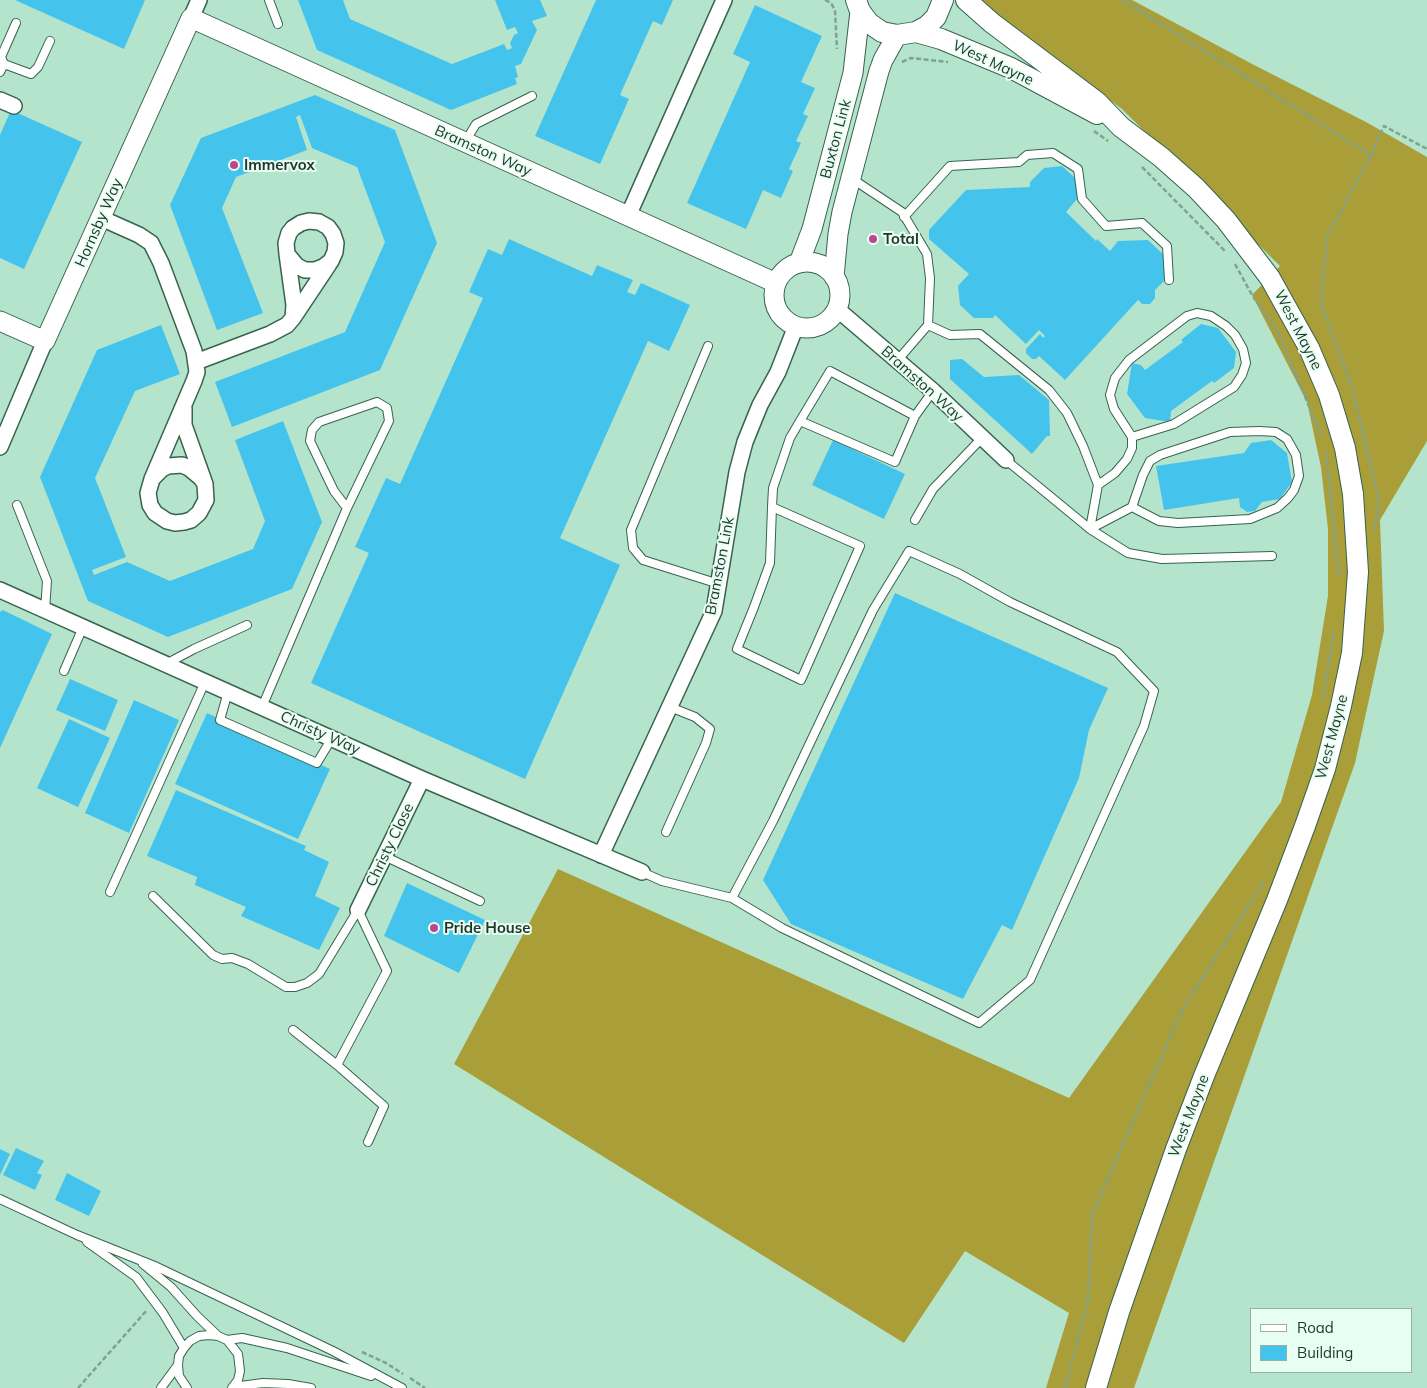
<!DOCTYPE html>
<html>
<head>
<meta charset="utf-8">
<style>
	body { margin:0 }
	#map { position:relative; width:1427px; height:1388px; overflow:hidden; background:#b5e4cc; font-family:Mulish,sans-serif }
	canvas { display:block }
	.legend { position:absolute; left:1250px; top:1308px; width:162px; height:65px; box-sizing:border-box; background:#e7fff3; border:1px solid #99afa4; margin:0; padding:6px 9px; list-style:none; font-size:15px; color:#24372e }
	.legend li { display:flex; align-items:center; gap:10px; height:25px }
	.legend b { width:25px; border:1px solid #99afa4 }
</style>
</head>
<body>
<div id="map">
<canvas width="1427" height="1388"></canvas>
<ul class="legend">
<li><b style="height:6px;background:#fff"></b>Road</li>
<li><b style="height:14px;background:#44c4ec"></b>Building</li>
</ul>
</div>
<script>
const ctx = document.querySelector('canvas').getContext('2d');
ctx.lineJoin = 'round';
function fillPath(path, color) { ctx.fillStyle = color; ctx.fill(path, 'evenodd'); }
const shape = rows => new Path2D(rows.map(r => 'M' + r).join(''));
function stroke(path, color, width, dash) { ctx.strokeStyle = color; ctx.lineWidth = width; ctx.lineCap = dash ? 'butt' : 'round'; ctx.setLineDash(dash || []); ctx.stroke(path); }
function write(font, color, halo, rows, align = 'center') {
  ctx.font = font + ' Mulish,sans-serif'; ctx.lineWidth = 4; ctx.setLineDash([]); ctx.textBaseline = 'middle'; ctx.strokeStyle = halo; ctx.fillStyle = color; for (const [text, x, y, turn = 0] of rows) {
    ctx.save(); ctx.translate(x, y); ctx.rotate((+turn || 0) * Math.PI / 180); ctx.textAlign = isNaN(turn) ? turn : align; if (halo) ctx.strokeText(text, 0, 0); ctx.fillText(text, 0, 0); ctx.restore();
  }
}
fillPath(shape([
	[981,0,1132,0,1254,65,1366,122,1427,157,1427,441,1380,520,1384,631,1355,763,1134,1388,1046,1388,1069,1313,965,1251,904,1343,454,1064,558,869,1069,1098,1281,802,1312,695,1328,596,1328,529,1321,467,1307,402,1252,295,1280,266,1122,109,987,8]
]), '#a99e37');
fillPath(shape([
	[15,0,145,0,124,49],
	[298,0,343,0,350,19,452,64,504,44,507,50,512,48,510,43,514,35,518,33,515,27,507,30,495,0,540,0,547,16,532,21,537,30,521,64,515,66,518,77,515,78,517,84,451,110,317,50],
	[596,0,673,0,662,25,653,21,620,95,629,99,600,164,535,136],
	[755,5,822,36,801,82,815,88,803,114,808,116,796,141,801,143,789,169,793,171,781,198,763,190,746,229,687,203,750,62,733,54],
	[315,95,395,130,437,243,380,370,232,427,215,382,345,332,385,242,357,167,312,148,300,115,296,117,307,150,236,177,222,208,263,313,217,330,170,205,201,138],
	[11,110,82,142,24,269,0,258,0,135],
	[1062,166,1076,179,1077,199,1066,212,1096,241,1097,239,1110,251,1118,241,1148,240,1165,256,1166,279,1155,290,1155,298,1150,304,1142,304,1138,300,1065,380,1039,356,1036,359,1032,359,1026,353,1026,349,1040,334,1043,338,1045,336,1039,330,1026,344,995,315,993,318,974,318,960,305,958,286,969,274,929,239,929,230,966,190,1030,187,1030,182,1044,168],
	[509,239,592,276,597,265,633,280,627,292,635,295,641,283,690,305,669,351,648,341,560,538,620,565,525,779,311,683,369,553,355,547,386,478,400,484,483,298,469,292,488,249,502,255],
	[1201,324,1218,328,1236,352,1234,368,1214,383,1212,381,1171,411,1170,422,1145,418,1127,394,1132,363,1141,365,1145,370,1183,342,1181,340],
	[161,325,180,374,135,391,95,478,126,557,92,570,94,575,127,562,170,581,253,549,265,521,235,440,283,421,322,522,292,589,168,637,88,601,40,477,97,350],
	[962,359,984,377,1019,375,1049,400,1050,436,1047,436,1032,454,950,379,950,360],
	[833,440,905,474,884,519,812,485],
	[1271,440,1287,453,1292,482,1280,499,1262,502,1255,511,1247,512,1240,507,1239,498,1164,510,1156,466,1244,453,1251,443],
	[895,593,1108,688,1089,730,1079,778,1012,930,1002,925,963,999,791,924,763,880],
	[3,610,52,634,0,748,0,612],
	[70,679,118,700,105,731,56,710],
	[134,700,179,720,129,833,85,813],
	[207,713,330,769,298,839,175,784],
	[69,719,110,738,78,807,37,788],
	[176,790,306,846,304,850,329,862,315,896,340,908,319,950,241,916,246,907,195,885,197,877,147,856],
	[407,883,485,920,459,973,384,936],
	[16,1148,44,1161,37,1173,42,1175,35,1190,3,1175],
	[0,1149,10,1154,0,1175],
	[67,1173,101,1191,89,1216,55,1200]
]), '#44c4ec');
const service = shape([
	[269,0,278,24],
	[4,64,1,57,16,23],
	[0,72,4,64,31,74,38,67,50,41],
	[465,142,476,124,532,96],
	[851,178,902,212,927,254,930,278,928,325],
	[904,217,950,166,1019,162,1027,155,1053,153,1078,169,1082,199,1106,226,1142,223,1167,246,1169,280],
	[708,346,631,530,633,548,643,560,719,584],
	[897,361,928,325,950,335,980,334,1049,390,1067,413,1083,446,1098,485,1090,529,1128,553,1162,559,1272,556],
	[915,416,830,371,800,421,895,462,915,416,933,391],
	[1006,460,1090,529,1132,507,1143,475,1150,461,1160,455,1230,432,1259,431,1276,432,1287,439,1296,455,1299,476,1294,490,1288,498,1277,508,1250,519,1178,523,1159,521,1132,507],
	[1098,485,1115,473,1127,459,1132,448,1132,437,1114,409,1110,395,1115,378,1129,360,1187,316,1197,313,1211,316,1226,326,1235,335,1243,349,1246,363,1242,375,1234,387,1174,424,1132,437],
	[17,505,47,581,45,610],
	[772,507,860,546,801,680,737,649,754,607,770,563,772,507,773,488,790,438,800,421],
	[915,520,933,489,981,439],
	[166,664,194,649,247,625],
	[64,671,83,627],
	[228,692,220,720,317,763,332,738],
	[262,707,347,508,334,491,310,441,312,430,319,422,377,402,387,408,389,421,347,508],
	[666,832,706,743,710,729,695,717,670,707],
	[384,856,480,901],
	[642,872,662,881,732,898,782,928,979,1023,1030,980,1144,726,1154,691,1117,652,1010,602,960,574,909,551,873,610,773,821,732,898],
	[110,892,205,682],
	[153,896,213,955,222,959,232,958,248,964,286,987,295,987,307,983,319,974,358,910],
	[293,1030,337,1065,384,1106,368,1142],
	[337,1065,387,971,358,910],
	[0,1199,77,1235,157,1267,333,1351,402,1388],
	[87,1242,136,1277,163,1313,184,1348],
	[143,1264,171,1287,197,1316,218,1336],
	[227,1340,242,1338,287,1348,371,1376],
	[233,1387,263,1383,288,1384,311,1388],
	[161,1388,178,1365],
	[187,1388,179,1376,178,1365,179,1356,184,1348,190,1341,199,1336,209,1335,218,1336,227,1340,238,1354,240,1371,238,1380,232,1388]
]);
const minor = shape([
	[191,18,199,0],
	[0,100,14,106],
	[628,216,724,0],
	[101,218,139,235,151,243,161,263,194,351,197,372,194,381,152,479],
	[837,309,933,391,1006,460],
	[293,318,329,264],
	[196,362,270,334,287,325,293,318,294,305,287,254,286,243,289,233,293,228,301,223,309,221,319,222,328,227,333,234,336,243,335,252,331,261,323,267,315,270,305,270,297,266,287,254],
	[184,408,184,425,205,484,206,500,199,513,191,520,184,522,175,523,167,521,155,513,150,505,148,493,152,479,162,469,168,466,182,465,189,468,201,478,205,484],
	[0,447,45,341],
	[0,590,422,779,642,872],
	[601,855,714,611,737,472,745,442,760,405,778,372,796,326],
	[358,910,422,779]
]);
const tertiary = shape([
	'774 295a33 33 0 1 1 66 0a33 33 0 1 1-66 0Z',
	[799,263,812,229,853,73,860,11],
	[834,277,838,234,842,212,879,71,883,60,897,35],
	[0,321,45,341,191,18,776,283]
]);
const secondary = shape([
	[856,0,860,11,869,23,882,32,897,35,916,32,927,26,936,17,943,0],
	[966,0,992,23,1097,102,1121,127,1161,157,1196,188,1226,220,1270,278,1309,348,1329,395,1345,448,1353,494,1358,572,1352,653,1341,706,1325,769,1305,826,1277,900,1204,1076,1176,1149,1119,1312,1096,1388],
	[916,32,941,39,1011,68,1097,114]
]);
stroke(service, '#37634f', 10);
stroke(minor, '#37634f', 18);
stroke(tertiary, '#37634f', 21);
stroke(secondary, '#37634f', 22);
stroke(shape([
	[825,0,831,3,835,10,837,49],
	[1123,0,1371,155,1327,237,1321,304,1352,388,1379,499,1375,529,1373,529],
	[902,62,911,58,948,62],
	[1094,131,1108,141],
	[1371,155,1384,126,1427,149],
	[1142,167,1226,252],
	[1235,264,1252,295,1278,332,1321,435],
	[1326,452,1339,576],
	[1323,699,1334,631],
	[362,1352,386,1363,403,1374],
	[410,1378,425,1388],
	[78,1388,147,1310],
	[1065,1388,1088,1301,1092,1215,1183,1008,1264,882]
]), '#7ea390', 2.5, [5, 2.5]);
stroke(service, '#fff', 8);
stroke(minor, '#fff', 15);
stroke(tertiary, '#fff', 19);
stroke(secondary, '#fff', 20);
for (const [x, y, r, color] of [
	[234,165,5,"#be4496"],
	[873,239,5,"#be4496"],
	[434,928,5,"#be4496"]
]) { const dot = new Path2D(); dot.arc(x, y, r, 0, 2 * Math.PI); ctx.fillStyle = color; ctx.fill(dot); stroke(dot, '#e7fff3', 2); }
write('15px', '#24372e', '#e7fff3', [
	["West Mayne",993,63,25],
	["Buxton Link",836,139,-75],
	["Bramston Way",483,151,24],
	["Hornsby Way",99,223,-66],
	["West Mayne",1298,330,63],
	["Bramston Way",922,384,42],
	["Bramston Link",720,566,-79],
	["Christy Way",320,733,24],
	["West Mayne",1332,737,-75],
	["Christy Close",390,845,-64],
	["West Mayne",1189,1116,-69]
]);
write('bold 15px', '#24372e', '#e7fff3', [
	["Immervox",244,165],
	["Total",883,239],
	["Pride House",444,928]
], 'left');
</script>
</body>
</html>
